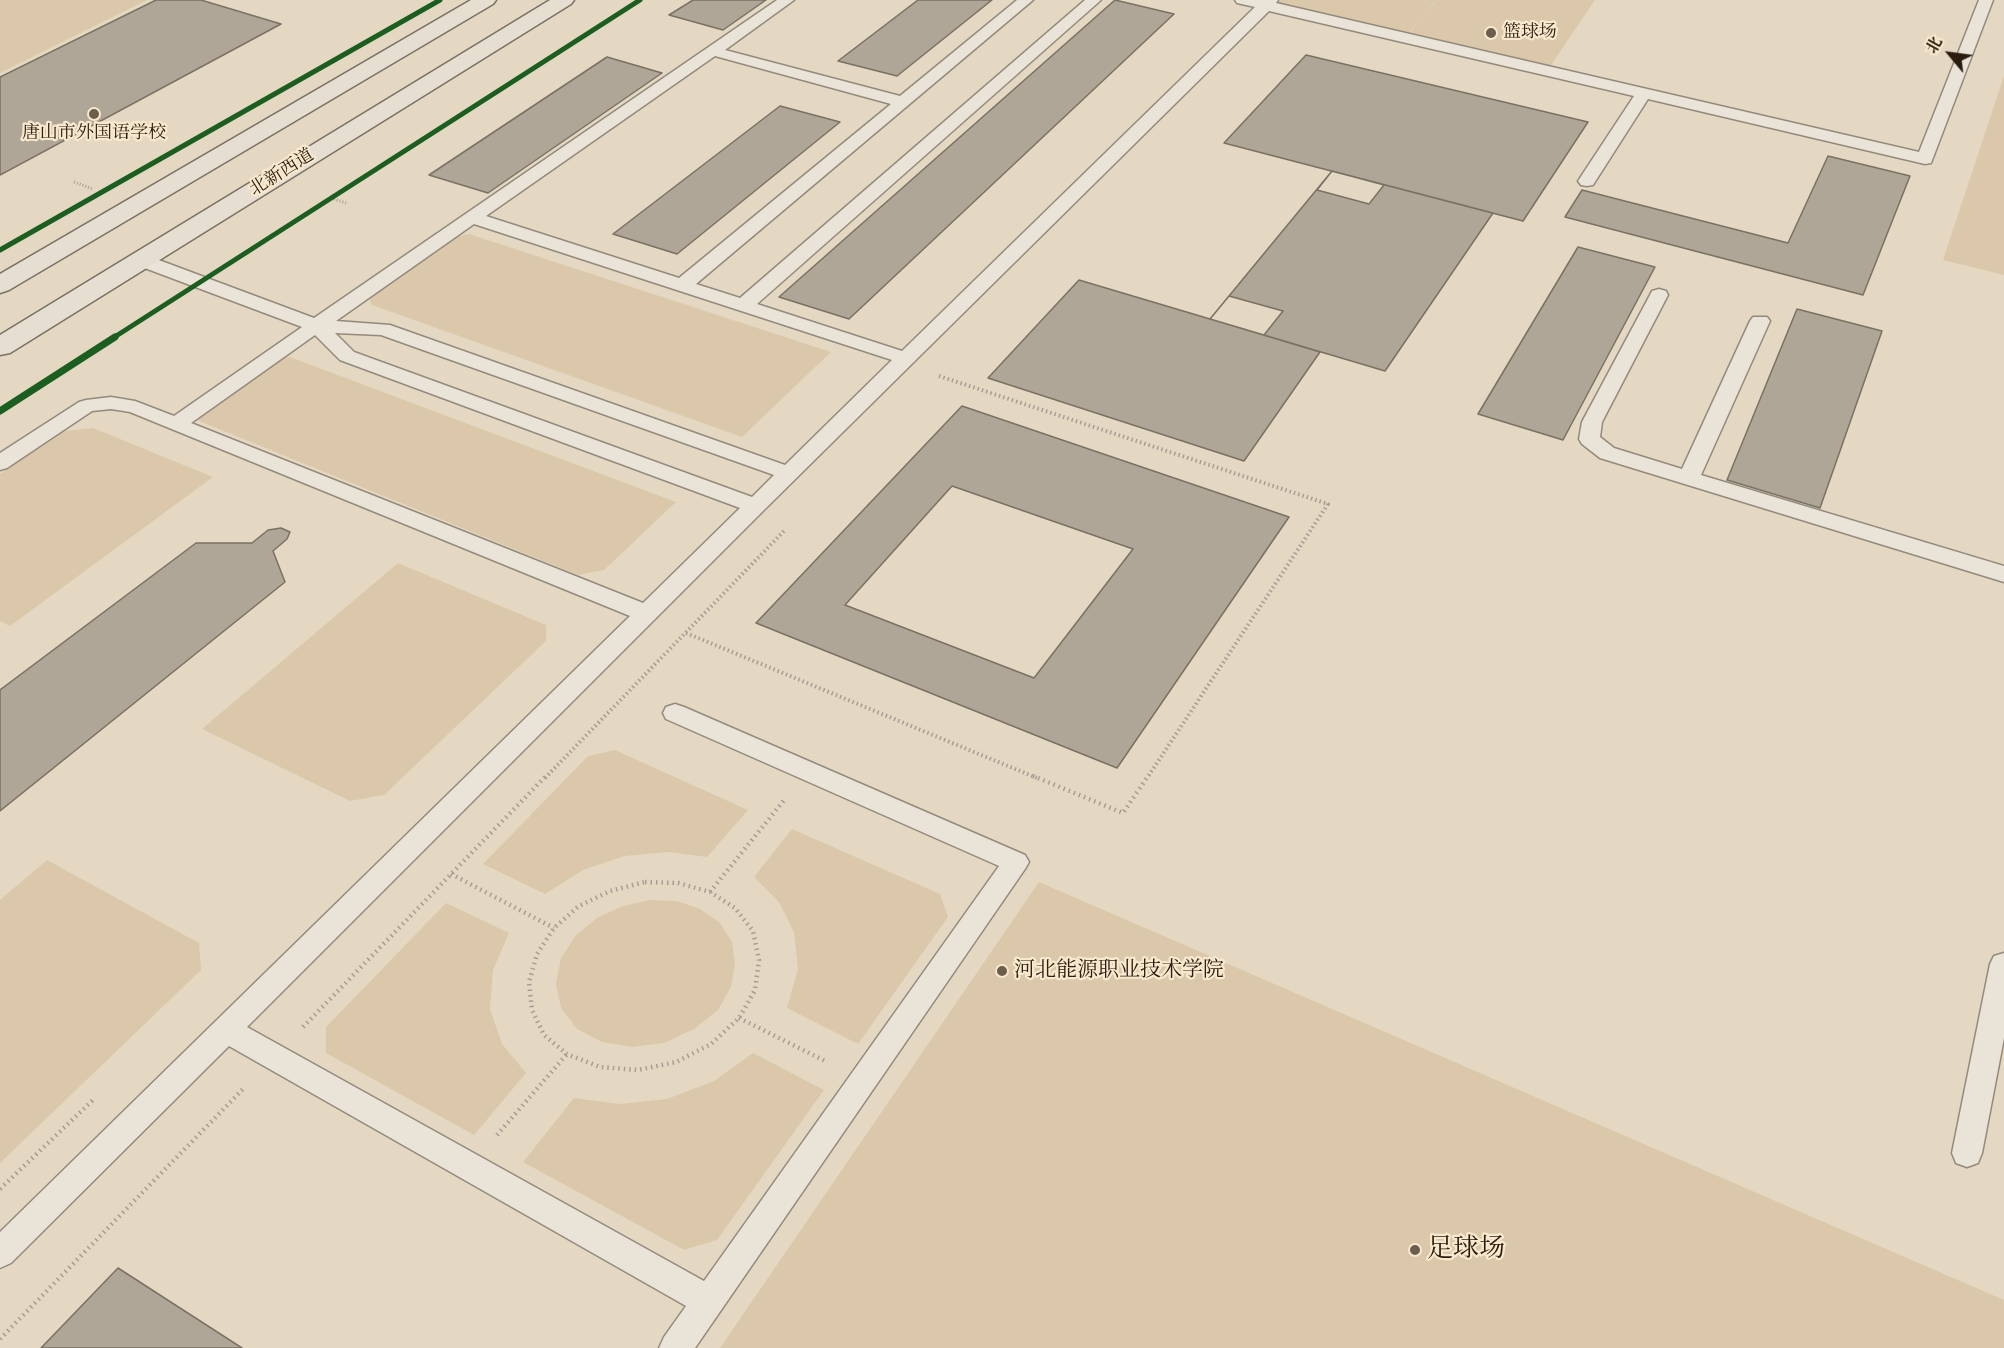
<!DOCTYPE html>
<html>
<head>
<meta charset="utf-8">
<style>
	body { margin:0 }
	#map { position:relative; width:2004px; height:1348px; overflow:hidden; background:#e5d8c2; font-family:"Libre Bodoni","Noto Serif SC",serif }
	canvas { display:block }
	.north { position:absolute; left:1920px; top:24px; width:60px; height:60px; -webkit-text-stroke:4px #f8e8ce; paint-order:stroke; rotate:299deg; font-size:16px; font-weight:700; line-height:24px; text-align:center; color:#2a1c0e }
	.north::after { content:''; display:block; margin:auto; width:21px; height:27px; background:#2a1c0e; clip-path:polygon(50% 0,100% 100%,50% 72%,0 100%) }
</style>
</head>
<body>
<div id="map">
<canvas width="2004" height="1348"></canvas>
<div class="north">北</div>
</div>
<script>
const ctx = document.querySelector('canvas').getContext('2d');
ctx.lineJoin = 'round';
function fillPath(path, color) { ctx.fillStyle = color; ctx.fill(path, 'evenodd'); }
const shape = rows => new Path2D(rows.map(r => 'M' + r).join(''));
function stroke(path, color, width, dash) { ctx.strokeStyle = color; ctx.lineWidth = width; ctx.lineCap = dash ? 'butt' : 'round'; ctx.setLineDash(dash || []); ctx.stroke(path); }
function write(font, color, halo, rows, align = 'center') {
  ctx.font = font + ' "Libre Bodoni","Noto Serif SC",serif'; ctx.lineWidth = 4.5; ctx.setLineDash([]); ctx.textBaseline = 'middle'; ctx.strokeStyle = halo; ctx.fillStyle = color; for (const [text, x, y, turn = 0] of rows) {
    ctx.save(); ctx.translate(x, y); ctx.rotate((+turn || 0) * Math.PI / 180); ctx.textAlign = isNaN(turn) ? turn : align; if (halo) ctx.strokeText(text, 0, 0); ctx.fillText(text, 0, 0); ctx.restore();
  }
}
fillPath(shape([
	[0,0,147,0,0,73],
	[1278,0,1435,0,1436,1,1407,35,1273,5],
	[1436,0,1595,0,1549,68,1408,35],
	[2004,76,2004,275,1943,260],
	[469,234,831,352,742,437,372,305,368,295,450,238],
	[290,357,676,502,604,570,578,575,199,421,201,411,272,360],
	[93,428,213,477,10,626,0,621,0,474,65,431],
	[398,563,546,625,546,641,384,795,350,801,202,729],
	[615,750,748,810,707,857,667,852,625,856,583,870,545,894,483,864,588,756],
	[792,829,940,894,948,917,858,1044,787,1008,798,969,794,932,779,902,754,877],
	[47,860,199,943,201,970,0,1163,0,900],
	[1039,882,2004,1300,2004,1348,720,1348],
	[650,900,677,901,700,909,720,923,732,942,735,964,731,987,718,1010,694,1029,664,1043,632,1047,602,1042,577,1029,561,1008,556,984,561,958,576,935,597,918,623,906],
	[446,903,509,933,493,970,490,1009,502,1044,526,1073,474,1135,326,1053,326,1027],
	[753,1053,824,1090,717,1240,684,1250,523,1162,574,1098,620,1104,667,1099,714,1081]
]), '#dbc8aa');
const building = shape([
	[156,0,201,0,281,24,0,175,0,77,156,0],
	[693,0,766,0,723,30,669,15,693,0],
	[918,0,992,0,897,76,838,61,918,0],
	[1115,0,1174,14,849,319,779,297,1115,0],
	[1306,55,1588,122,1523,221,1224,143,1306,55],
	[607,57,662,73,488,193,429,175,607,57],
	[780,106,840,122,677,254,613,234,780,106],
	[1828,156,1910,176,1863,295,1565,217,1582,190,1788,243,1828,156],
	[1332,171,1493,213,1385,371,1210,319,1332,171],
	[1332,171,1384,185,1369,204,1317,190,1332,171],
	[1578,247,1655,267,1563,440,1478,414,1578,247],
	[1079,280,1210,319,1320,352,1244,461,988,378,1079,280],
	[1229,296,1283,311,1264,335,1210,319,1229,296],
	[1797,309,1882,331,1820,508,1727,480,1797,309],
	[962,406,1289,517,1117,768,756,623,962,406],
	[952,486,1133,549,1034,678,845,605,952,486],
	[281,528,290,532,287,539,273,551,285,582,0,811,0,690,196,543,252,543,268,530,281,528],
	[118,1268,242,1348,41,1348,118,1268]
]);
fillPath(building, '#b0a697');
stroke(building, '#797164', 1.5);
const service = shape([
	[777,0,794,0,725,50,900,96,1017,0,1033,0,696,284,740,298,1085,0,1101,0,757,304,902,351,1255,7,1237,3,1235,0,1278,0,1276,3,1919,152,1979,0,1993,0,1931,163,1925,164,1648,99,1593,185,1587,186,1581,185,1578,181,1634,96,1269,11,763,511,247,1027,704,1281,999,866,666,719,663,713,666,707,675,704,684,707,1025,855,1029,862,1025,869,695,1348,659,1348,664,1337,686,1306,229,1046,11,1263,0,1268,0,1232,630,616,130,412,111,409,92,411,7,468,0,470,0,453,79,402,86,400,111,397,135,401,174,416,302,327,134,264,132,260,134,256,148,256,314,318,777,0],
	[715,56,891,104,679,278,486,216,715,56],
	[474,224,892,360,785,465,390,325,336,321,474,224],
	[335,333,381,335,774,475,752,497,354,352,335,333],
	[315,335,340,360,740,508,643,603,191,423,315,335],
	[1659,289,1666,291,1668,295,1602,422,1600,437,1614,448,1682,469,1750,321,1753,317,1767,317,1770,321,1701,475,2004,566,2004,582,1600,458,1582,444,1579,439,1582,422,1650,295,1652,291,1659,289],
	[2004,953,2004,1038,1982,1153,1978,1163,1967,1167,1956,1163,1952,1153,1990,964,1994,956,2004,953]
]);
const primary = shape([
	[471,0,496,0,493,4,9,290,0,293,0,274,471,0],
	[550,0,574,0,571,4,10,353,0,355,0,335,550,0]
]);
stroke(service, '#938a7c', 3);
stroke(primary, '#797164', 3);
stroke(shape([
	[74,182,93,189],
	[331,198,346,203]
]), '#a59e95', 3, [1, 2]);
stroke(shape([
	[939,376,1328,504,1147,778],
	[686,633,1037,778],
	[545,778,784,531]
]), '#a59e95', 4, [1.5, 3]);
stroke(shape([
	[1033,776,1123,813,1148,776],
	[451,874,554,928],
	[645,882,678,883,710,892,735,908,753,931,759,960,755,990,739,1018,711,1044,676,1062,638,1070,600,1067,567,1054,544,1035,532,1010,529,982,537,954,554,928,579,906,610,891,645,882],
	[710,892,785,799],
	[739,1018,827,1062],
	[303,1027,546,776],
	[497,1135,567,1054],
	[0,1189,94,1099],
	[0,1339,245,1087]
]), '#a59e95', 4.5, [1.5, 4]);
fillPath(service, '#e9e3d8');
fillPath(primary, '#e5ded1');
stroke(shape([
	[0,250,440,0],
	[113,338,640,0]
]), '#1b5e20', 5);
stroke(shape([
	[0,411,115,337]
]), '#1b5e20', 7);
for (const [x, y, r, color] of [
	[1491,33,6,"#6b5e4d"],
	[94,114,6,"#6b5e4d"],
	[1002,971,6,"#6b5e4d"],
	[1415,1250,6,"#6b5e4d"]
]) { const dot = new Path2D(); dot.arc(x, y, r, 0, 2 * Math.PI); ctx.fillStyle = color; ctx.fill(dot); stroke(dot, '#f8e8ce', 2); }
write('18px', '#2a1c0e', '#f8e8ce', [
	["篮球场",1503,33],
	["唐山市外国语学校",94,134,"center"]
], 'left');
write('18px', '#2a1c0e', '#f8e8ce', [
	["北新西道",282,173,-32]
]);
write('21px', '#2a1c0e', '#f8e8ce', [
	["河北能源职业技术学院",1014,971]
], 'left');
write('26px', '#2a1c0e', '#f8e8ce', [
	["足球场",1427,1250]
], 'left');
</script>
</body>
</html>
